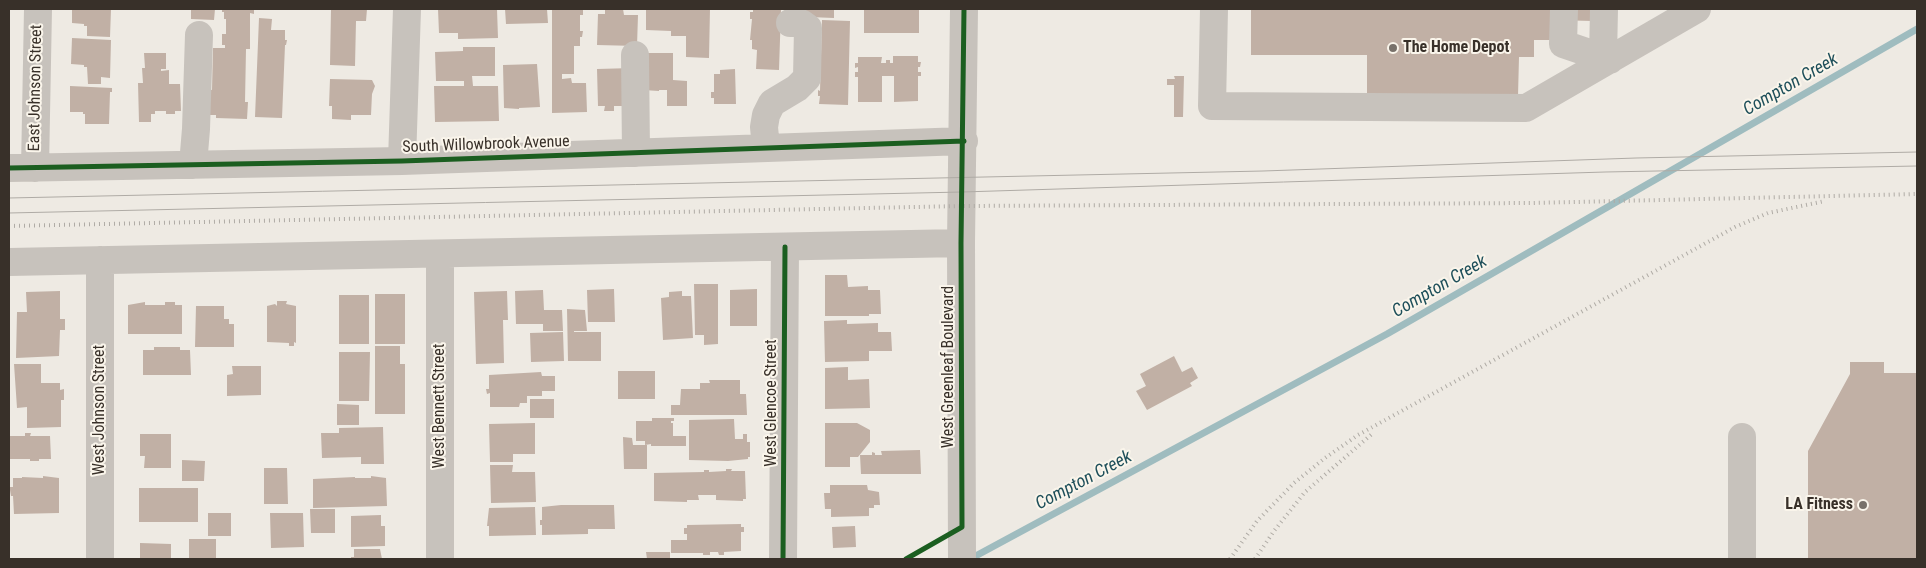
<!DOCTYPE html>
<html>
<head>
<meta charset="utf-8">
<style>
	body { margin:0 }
	#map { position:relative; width:1926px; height:568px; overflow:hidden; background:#eeeae3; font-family:"Roboto Condensed",sans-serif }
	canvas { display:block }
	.frame { position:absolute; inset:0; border:10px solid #383029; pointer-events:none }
</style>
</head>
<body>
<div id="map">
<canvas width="1926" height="568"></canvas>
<div class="frame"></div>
</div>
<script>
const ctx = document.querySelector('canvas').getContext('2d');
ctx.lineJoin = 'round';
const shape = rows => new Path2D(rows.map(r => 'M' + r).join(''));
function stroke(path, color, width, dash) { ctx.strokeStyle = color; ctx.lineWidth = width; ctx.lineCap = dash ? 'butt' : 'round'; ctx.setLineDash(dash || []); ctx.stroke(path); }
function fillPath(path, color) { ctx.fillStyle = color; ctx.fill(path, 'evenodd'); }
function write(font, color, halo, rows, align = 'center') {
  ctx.font = font + ' "Roboto Condensed",sans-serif'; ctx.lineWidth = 4; ctx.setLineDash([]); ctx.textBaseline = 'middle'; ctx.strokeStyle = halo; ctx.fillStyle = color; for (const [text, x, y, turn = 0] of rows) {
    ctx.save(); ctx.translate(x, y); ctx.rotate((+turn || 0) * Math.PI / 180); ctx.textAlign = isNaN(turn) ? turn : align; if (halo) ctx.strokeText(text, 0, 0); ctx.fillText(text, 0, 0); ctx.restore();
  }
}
stroke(shape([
	[970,559,1387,334,1917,29]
]), '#9fbcbf', 7);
fillPath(shape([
	[72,9,111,9,110,37,87,36,87,26,84,26,84,24,72,23],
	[191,9,215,9,214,20,191,19],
	[222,9,254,9,254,14,250,13,250,49,246,49,245,102,248,102,247,119,216,118,216,115,207,115,207,89,212,90,213,48,225,48,225,45,222,45,222,34,226,34,226,19,224,19,224,12,222,12],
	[331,9,367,9,366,21,356,21,355,66,330,65],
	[438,9,497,9,498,38,458,39,458,33,439,33],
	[505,9,547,9,548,23,506,24],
	[552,9,583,9,583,15,580,15,580,31,583,31,582,37,580,37,580,46,574,46,574,74,562,74,562,79,571,78,572,83,586,83,587,112,552,113],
	[605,9,623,9,624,15,638,15,637,46,597,45,598,14,605,14],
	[646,9,710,9,709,58,686,57,686,36,671,36,671,31,646,30],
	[753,9,781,9,779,70,756,69,757,50,752,49,752,40,750,40,752,19,750,19,750,12,753,12],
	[785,9,834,9,834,18,784,16],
	[864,9,919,9,919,33,864,33],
	[1251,9,1593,9,1593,21,1552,20,1553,40,1534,40,1534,57,1519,57,1518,96,1367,96,1367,55,1251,55],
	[259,18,272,19,271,30,285,30,285,40,287,40,286,45,285,45,282,118,255,117],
	[822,20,850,21,848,105,819,104,820,96,818,96,818,90,820,91],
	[72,38,111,40,110,78,101,77,101,84,88,84,87,67,84,67,84,65,71,64],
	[463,47,495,47,495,76,472,76,473,86,498,86,499,121,435,122,434,86,464,86,464,81,436,81,435,52,463,51],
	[144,53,166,53,166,69,161,69,161,71,169,70,169,84,180,84,181,111,175,111,175,114,166,114,166,111,155,111,155,114,151,114,151,122,139,122,138,83,143,83,142,68,145,68],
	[643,53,673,53,673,80,687,81,687,106,667,106,667,90,659,90,659,91,643,90],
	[893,56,918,56,918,62,921,62,920,67,918,67,918,72,921,72,921,76,918,76,918,101,894,102,894,76,882,76,882,102,858,102,858,77,855,77,855,72,858,72,858,67,855,68,855,63,858,63,858,57,882,57,881,63,886,63,886,60,890,60,890,63,893,63],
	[537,64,540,107,519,108,519,109,504,108,503,65],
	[633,68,633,106,614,106,614,111,604,111,605,106,598,106,597,69],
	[735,69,736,104,714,104,714,98,711,98,711,92,714,92,714,74,720,74,720,70],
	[1174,76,1184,76,1183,117,1174,117,1174,85,1167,85,1167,79,1175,79],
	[330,79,372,80,375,86,372,94,371,115,351,115,351,120,332,119,332,106,329,106],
	[70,86,112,88,112,92,110,92,109,124,85,124,85,114,83,114,83,112,70,112],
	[825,275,847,275,848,287,868,286,868,290,880,290,881,314,869,314,869,316,825,316],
	[694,284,718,284,718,344,704,345,704,335,695,335],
	[614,289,615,322,588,322,587,290],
	[757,289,757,326,730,326,730,290],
	[543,290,544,310,562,310,563,331,543,331,543,324,516,324,515,291],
	[60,291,60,319,65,319,65,330,60,330,59,356,16,358,17,312,27,312,26,292],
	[507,291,508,320,503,320,504,363,476,364,474,292],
	[682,291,682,296,691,296,693,338,663,340,661,298,669,297,669,292],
	[375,294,405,294,405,344,375,344],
	[339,295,369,295,369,344,339,344],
	[277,301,287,301,286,304,296,306,296,343,294,342,294,346,289,346,289,343,267,342,267,306,275,304,277,306],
	[145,302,145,305,165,305,165,302,175,302,175,305,182,305,182,334,128,334,128,305],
	[196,306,224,306,224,319,229,319,229,324,234,324,234,347,195,347],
	[567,309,585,310,587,331,574,331,574,332,601,332,601,361,568,361],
	[847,320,847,324,878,323,878,332,891,332,892,351,869,351,869,361,825,362,824,321],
	[563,332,564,361,531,362,530,333],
	[375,346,400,346,400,364,405,364,405,414,375,414],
	[154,347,180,347,180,350,190,350,191,375,143,375,143,350,154,350],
	[339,352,370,352,369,401,339,401],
	[1174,356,1182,372,1192,367,1198,378,1190,383,1192,386,1147,410,1136,391,1146,386,1140,374],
	[1850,362,1884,362,1884,373,1917,373,1917,559,1808,559,1808,451,1850,374],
	[14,364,41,364,41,383,60,383,60,390,64,389,64,400,61,400,61,427,27,428,27,407,17,408],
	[232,366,261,366,261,395,227,396,227,375,233,374],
	[848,367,848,380,869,379,870,408,825,409,825,368],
	[618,371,655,371,655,399,618,399],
	[541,372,542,376,555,376,555,391,542,391,542,396,527,396,527,403,520,403,519,407,490,407,490,393,487,394,486,389,489,389,489,375],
	[709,380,740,380,740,394,746,394,747,415,671,415,671,405,680,405,681,389,700,389,700,383,710,383],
	[530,399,554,399,554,418,530,418],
	[337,404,359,405,359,425,337,425],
	[652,418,674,418,674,421,671,421,671,423,673,423,673,436,686,436,686,446,651,446,651,444,645,445,645,441,636,441,636,421,652,421],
	[734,419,735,439,743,439,743,434,747,434,747,442,750,442,750,457,748,457,748,459,728,461,689,460,689,420],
	[535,423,535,454,513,454,513,462,490,462,489,424],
	[825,423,857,423,870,430,870,442,858,457,850,457,850,467,825,467],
	[383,427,384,464,361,464,361,457,322,458,321,433,339,433,339,428],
	[25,433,31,433,30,436,50,436,51,459,39,459,39,461,30,461,30,459,9,459,9,436,25,436],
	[140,434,171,434,171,468,144,468,145,456,140,456],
	[623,437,632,438,633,445,647,445,647,469,624,469],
	[920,450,921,474,861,474,860,455,872,455,872,452,875,453,875,455,882,455,881,451],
	[182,460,205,461,204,481,182,481],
	[490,465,513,465,512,472,535,472,536,502,491,503],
	[264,468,287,468,288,504,264,504],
	[726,469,732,469,731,471,745,471,746,499,743,499,743,501,716,500,716,495,698,495,699,500,687,500,687,502,654,501,654,473,704,472,704,470,709,470,709,472,726,471],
	[43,476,59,478,59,513,14,514,13,496,11,496,10,490,10,487,13,487,13,478,22,478,22,477,43,478],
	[371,476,386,478,387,506,313,508,313,479,355,477,355,478,371,478],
	[830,485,867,485,868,490,879,492,880,505,874,505,874,508,869,508,869,516,831,517,831,509,825,509,824,493,830,493],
	[139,488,198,488,198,522,139,522],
	[561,505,614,505,615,529,588,529,588,534,542,535,542,525,540,525,540,520,542,520,542,507],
	[535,507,536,535,489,536,489,526,487,526,489,508],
	[310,509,335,509,335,533,311,533],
	[208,513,231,513,231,536,208,536],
	[270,513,303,513,304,547,271,548],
	[381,515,381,526,385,526,385,546,351,547,351,516],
	[741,524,741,527,744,527,744,532,741,532,741,551,724,552,724,555,719,555,718,552,710,552,710,555,703,555,703,553,671,553,671,540,687,540,687,534,684,534,684,528,687,528,687,525],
	[855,526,856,547,833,548,832,527],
	[189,539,216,539,216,559,189,559],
	[140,543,171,544,171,559,140,559],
	[354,549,380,549,382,559,351,559,351,557,354,557],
	[646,552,670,552,670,559,647,559]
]), '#c1b0a5');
stroke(shape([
	[1214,9,1212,106,1526,108,1697,9],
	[1564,9,1563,44,1610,60],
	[635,55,636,153],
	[1603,57,1604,9],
	[766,148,764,127,766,115,772,103,797,88,807,78,808,28,801,23,790,23],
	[402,161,407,9],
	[193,165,196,129,199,35],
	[9,168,402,161,964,141],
	[35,168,38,9],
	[440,254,440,559],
	[9,262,961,243],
	[1742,437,1742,559],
	[100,559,100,260],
	[783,559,785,247],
	[962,559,961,243,964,9]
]), '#c7c2bc', 28);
stroke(shape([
	[9,198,1263,171,1636,158,1917,152],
	[9,213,962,192,1605,172,1917,166]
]), '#afaba5', 1);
stroke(shape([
	[9,226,962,206,1532,203,1917,194],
	[1230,559,1257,521,1294,483,1325,458,1358,435,1735,227,1768,213,1825,201],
	[1255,559,1274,531,1305,492,1372,434]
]), '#afaba5', 4, [1, 4]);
stroke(shape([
	[9,168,402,161,964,141],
	[783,559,785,247],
	[906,559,962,527,961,243,964,9]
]), '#1b5e20', 5);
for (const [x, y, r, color] of [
	[1393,48,5,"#78716a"],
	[1863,505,5,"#78716a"]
]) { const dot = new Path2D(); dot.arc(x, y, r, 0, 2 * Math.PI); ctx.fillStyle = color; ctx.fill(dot); stroke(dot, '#faf5eb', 2); }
write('bold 16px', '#383029', '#faf5eb', [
	["The Home Depot",1403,48],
	["LA Fitness",1853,505,"right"]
], 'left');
write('16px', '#383029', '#faf5eb', [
	["East Johnson Street",36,88,-89],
	["South Willowbrook Avenue",486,145,-2],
	["West Greenleaf Boulevard",949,367,-90],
	["West Glencoe Street",772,403,-90],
	["West Bennett Street",440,406,-90],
	["West Johnson Street",100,410,-90]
]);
write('italic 18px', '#1e4f5a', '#faf5eb', [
	["Compton Creek",1791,85,-30],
	["Compton Creek",1440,287,-30],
	["Compton Creek",1084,481,-28]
]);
</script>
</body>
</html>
